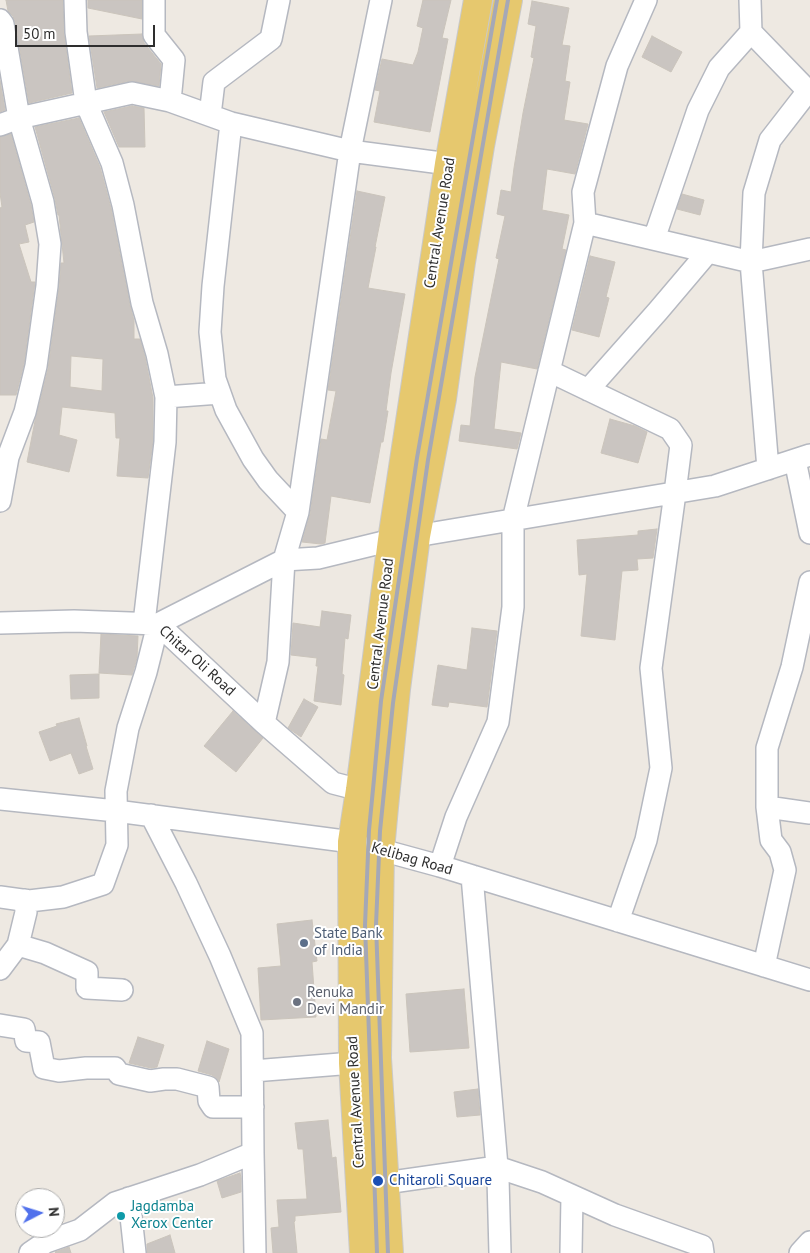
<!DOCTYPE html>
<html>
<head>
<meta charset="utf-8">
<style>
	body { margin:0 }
	#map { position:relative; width:810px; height:1253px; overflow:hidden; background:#eee9e2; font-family:"PT Sans",sans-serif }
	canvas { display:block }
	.north { position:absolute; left:15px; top:1188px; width:50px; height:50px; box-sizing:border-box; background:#fff; border:1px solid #ababab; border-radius:50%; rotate:85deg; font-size:14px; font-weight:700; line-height:20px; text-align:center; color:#2e2e2e }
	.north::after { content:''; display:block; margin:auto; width:18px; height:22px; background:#5171ec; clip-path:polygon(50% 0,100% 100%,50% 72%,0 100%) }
	.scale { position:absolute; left:15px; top:25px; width:140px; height:22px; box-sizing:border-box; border:2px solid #2e2e2e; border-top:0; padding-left:6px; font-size:15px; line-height:18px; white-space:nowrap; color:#2e2e2e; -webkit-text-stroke:4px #fff; paint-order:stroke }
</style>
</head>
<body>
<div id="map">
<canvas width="810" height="1253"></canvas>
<div class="north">N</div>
<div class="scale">50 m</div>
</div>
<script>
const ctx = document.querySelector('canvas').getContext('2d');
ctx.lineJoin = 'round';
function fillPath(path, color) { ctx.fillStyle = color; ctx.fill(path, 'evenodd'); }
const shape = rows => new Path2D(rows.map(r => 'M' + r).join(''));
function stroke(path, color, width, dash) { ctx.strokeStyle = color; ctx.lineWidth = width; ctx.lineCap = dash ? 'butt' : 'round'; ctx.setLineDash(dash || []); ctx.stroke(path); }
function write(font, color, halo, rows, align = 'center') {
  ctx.font = font + ' "PT Sans",sans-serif'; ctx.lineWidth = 4; ctx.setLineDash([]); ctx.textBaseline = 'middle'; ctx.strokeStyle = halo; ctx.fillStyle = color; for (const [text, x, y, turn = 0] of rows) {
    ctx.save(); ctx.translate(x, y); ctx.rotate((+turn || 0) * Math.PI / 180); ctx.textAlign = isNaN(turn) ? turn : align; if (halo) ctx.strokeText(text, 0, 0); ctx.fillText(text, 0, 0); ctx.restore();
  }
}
const building = shape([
	[6,0,63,0,64,34,72,93,29,103,15,22,13,16,8,11,6,0],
	[88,0,142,0,142,19,88,8,88,0],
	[423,0,451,0,442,38,448,39,430,132,374,122,380,91,375,90,382,59,413,65,418,52,423,28,417,26,423,0],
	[532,1,569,8,562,45,570,46,565,81,570,82,564,120,588,124,575,174,547,169,542,210,569,215,562,249,566,250,537,369,501,362,494,429,521,433,517,449,459,441,461,425,470,426,475,377,499,259,496,258,505,216,497,214,501,190,511,192,514,168,523,113,534,58,531,57,536,26,528,24,532,1],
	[142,34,144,43,161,64,159,86,130,81,97,88,89,36,142,34],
	[652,36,682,52,671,72,642,57,652,36],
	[0,81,5,110,0,112,0,81],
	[132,106,144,108,145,147,119,147,104,112,132,106],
	[79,118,100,167,111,208,130,305,134,321,134,339,140,339,145,357,153,398,153,441,148,478,117,476,120,438,116,438,115,413,62,407,59,435,77,440,69,472,27,462,35,421,48,369,59,288,61,263,64,263,59,215,58,215,55,199,35,127,79,118],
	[71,356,103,359,102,391,70,387,71,356],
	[11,134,31,205,34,222,25,225,29,242,19,244,31,282,35,282,24,364,16,395,0,395,0,208,2,207,0,193,0,137,11,134],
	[357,191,385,197,375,247,376,247,368,288,405,294,391,373,386,411,388,411,383,442,381,442,370,503,331,496,325,543,321,544,302,542,310,514,321,439,327,440,336,391,328,390,357,191],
	[682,194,704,200,700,215,677,209,682,194],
	[590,256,615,262,606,297,609,298,599,337,572,330,590,256],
	[610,419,635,426,647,432,638,463,601,453,610,419],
	[657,529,653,558,637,559,638,570,622,571,615,640,581,636,587,574,579,575,577,540,638,535,638,531,657,529],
	[322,611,351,615,348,639,345,638,342,674,344,675,341,705,314,701,318,666,316,666,317,658,291,655,293,623,320,627,322,611],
	[472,628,497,631,487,707,449,702,448,707,432,705,438,665,467,670,472,628],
	[101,634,138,636,137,658,132,675,99,673,101,634],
	[99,674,99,698,71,699,70,675,99,674],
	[304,699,318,707,301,737,288,728,304,699],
	[233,711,263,738,236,772,204,746,233,711],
	[79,718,87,746,86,746,93,769,79,774,71,753,50,761,39,732,57,726,56,724,79,718],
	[312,920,317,961,312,962,316,1017,261,1020,258,968,281,966,277,924,312,920],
	[464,989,469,1048,410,1052,406,994,464,989],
	[138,1037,164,1045,157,1067,151,1068,129,1063,138,1037],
	[207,1041,229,1049,219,1082,217,1079,212,1075,198,1071,207,1041],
	[478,1089,480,1115,457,1117,454,1092,478,1089],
	[328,1120,332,1158,336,1157,341,1212,295,1216,295,1221,294,1222,297,1253,273,1253,271,1228,279,1227,277,1200,307,1199,303,1149,298,1149,295,1123,328,1120],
	[240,1173,241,1178,241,1192,222,1198,217,1181,240,1173],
	[170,1235,175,1253,147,1253,147,1244,170,1235],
	[69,1247,71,1253,56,1253,55,1252,69,1247]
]);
fillPath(building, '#cac5c1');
stroke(building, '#cac4bb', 1);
const minor = shape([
	[75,0,76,32,86,103,112,163,123,205,142,303,157,354,166,397,165,442,144,623],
	[154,0,154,35,174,60,170,101],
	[381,0,350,151,449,164],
	[646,0,617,66,583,192,585,223,751,262,768,469],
	[750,0,751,32,810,93],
	[0,20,3,24,19,118,0,125],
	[808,91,770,140,754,193,751,262,810,249],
	[210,115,214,82,271,39,279,0],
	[231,123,213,286,210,332,215,379,226,410,253,459,268,480,298,512],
	[654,239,698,110,719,68,751,32],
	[549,371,670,429,681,445,675,493,651,668,661,768,646,840,618,921],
	[588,390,658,311,708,252],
	[166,397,220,393],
	[795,460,810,533],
	[0,501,8,457,25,412,36,366,47,286,50,244,43,202,19,118,132,93,170,101,231,123,350,151,298,512,284,560,278,662,264,723],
	[810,582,792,667,767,748,767,807,810,813],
	[0,623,74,621,158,624,264,723,333,783,360,790],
	[0,799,116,811,352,842,440,866,810,980],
	[440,866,456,817,498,722,513,607,513,520,585,223],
	[472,876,498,1178,500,1253],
	[0,897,29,901,63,897,103,884,117,845,116,791,128,728,146,672,158,624,284,560,318,558,392,540,715,486,810,455],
	[18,945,45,953,87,972,87,988,122,990],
	[764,966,785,870,780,852,771,840,767,807],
	[0,969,18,945,26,912,25,900],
	[0,1025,24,1029,26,1041,39,1042,44,1068,59,1071,86,1068,115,1068,119,1074,150,1081,164,1079,177,1079,208,1087,209,1101,213,1107,253,1107],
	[253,1071,353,1063],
	[253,1153,255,1253],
	[385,1183,497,1167,542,1182,615,1215,702,1246,703,1253],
	[129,1198,135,1253],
	[30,1253,46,1242,80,1230,115,1203,200,1175,253,1153,252,1033,220,956,186,883,151,815],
	[571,1253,572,1196],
	[800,1253,810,1242]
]);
const major = shape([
	[364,1253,353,1063,352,842,360,790,392,540,449,164,478,0],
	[389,1253,377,1058,380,850,384,807,396,689,416,536,442,399,461,262,480,146,508,0]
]);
stroke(minor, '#b5b8c0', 24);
stroke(major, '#c9c9c9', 30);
stroke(minor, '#fff', 21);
stroke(major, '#e6c86e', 28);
stroke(shape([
	[377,1253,365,925,369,830,374,779,381,701,417,458,497,0],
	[388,1253,376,925,380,831,393,703,428,460,508,0]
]), '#a5a8b6', 4);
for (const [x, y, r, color] of [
	[304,943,5,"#5c6f8a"],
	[297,1002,5,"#6b7280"],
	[378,1181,6,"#1a4fb4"],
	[121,1216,5,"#0f9aa8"]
]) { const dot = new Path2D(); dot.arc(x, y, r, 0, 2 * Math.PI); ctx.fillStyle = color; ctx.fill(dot); stroke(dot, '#fff', 2); }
write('15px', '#2e2e2e', '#fff', [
	["Central Avenue Road",440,223,-81],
	["Central Avenue Road",381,624,-83],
	["Chitar Oli Road",197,661,42],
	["Kelibag Road",412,859,16],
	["Central Avenue Road",356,1102,-93]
]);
write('15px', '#4e5e75', '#fff', [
	["State Bank",314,934],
	["of India",314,951]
], 'left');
write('15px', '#5b616d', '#fff', [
	["Renuka",307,993],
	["Devi Mandir",307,1010]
], 'left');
write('15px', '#164399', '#fff', [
	["Chitaroli Square",389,1181]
], 'left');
write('15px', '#0d838f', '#fff', [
	["Jagdamba",131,1207],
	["Xerox Center",131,1224]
], 'left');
</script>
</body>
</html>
